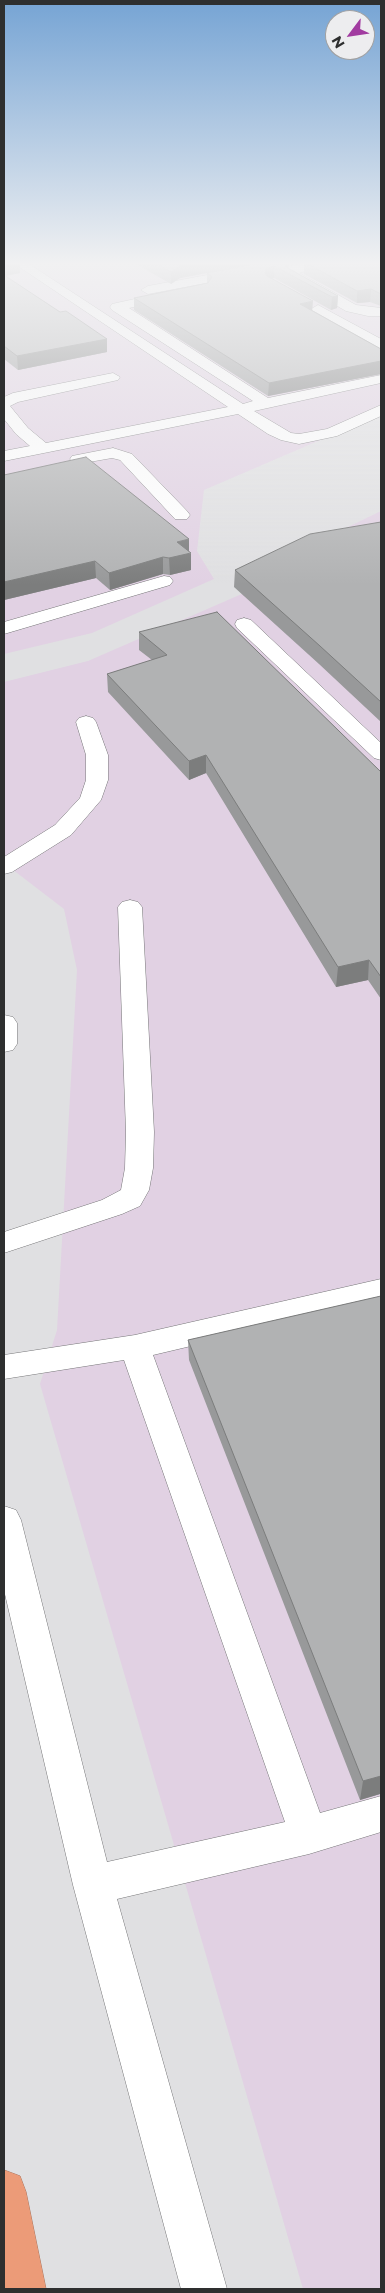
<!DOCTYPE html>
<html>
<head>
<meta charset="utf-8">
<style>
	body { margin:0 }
	#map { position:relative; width:385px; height:2293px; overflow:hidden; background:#e0e0e2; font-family:Montserrat,sans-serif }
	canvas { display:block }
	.frame { position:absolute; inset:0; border:5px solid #2e2f2f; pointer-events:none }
	.north { position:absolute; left:325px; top:10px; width:50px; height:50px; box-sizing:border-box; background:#ededef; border:1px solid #a1a1a2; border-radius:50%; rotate:239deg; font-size:14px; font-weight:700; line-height:20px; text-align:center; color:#2e2f2f }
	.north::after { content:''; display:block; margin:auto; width:18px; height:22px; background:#a13ba0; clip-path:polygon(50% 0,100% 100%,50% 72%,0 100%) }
</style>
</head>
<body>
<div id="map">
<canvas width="385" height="2293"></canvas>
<div class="frame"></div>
<div class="north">N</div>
</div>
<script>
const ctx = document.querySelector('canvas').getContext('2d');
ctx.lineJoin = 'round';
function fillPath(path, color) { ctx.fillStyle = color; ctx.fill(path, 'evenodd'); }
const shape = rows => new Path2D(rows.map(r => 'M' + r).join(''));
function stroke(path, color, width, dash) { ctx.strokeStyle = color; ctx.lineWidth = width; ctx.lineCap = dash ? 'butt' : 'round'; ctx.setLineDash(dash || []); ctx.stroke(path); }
fillPath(shape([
	[4,264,381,264,381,414,204,490,197,551,214,579,92,633,4,654],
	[381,511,381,2289,303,2289,40,1384,57,1330,77,970,64,909,4,863,4,682,88,661,244,593,236,581]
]), '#e1d1e3');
const minor = shape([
	[15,264,29,264,243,404,253,401,112,310,110,307,112,304,171,291,176,292,178,295,176,298,129,308,268,398,381,375,381,383,254,411,291,433,299,434,327,429,381,405,381,416,337,436,299,444,281,440,268,434,238,414,4,461,4,451,30,446,16,434,4,419,4,397,13,393,113,373,120,377,118,380,18,402,10,406,28,428,46,443,228,407,15,264],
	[252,264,264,264,265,266,249,275,148,294,141,290,148,286,245,268,252,264],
	[301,264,321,264,320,267,299,273,356,305,381,308,381,316,368,316,346,311,287,277,285,274,290,266,301,264],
	[318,305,381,339,381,349,313,312,311,309,318,305],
	[113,448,132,454,187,511,190,515,187,519,175,519,120,460,112,458,78,464,72,462,70,459,72,456,113,448],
	[164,576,170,577,173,581,170,585,4,634,4,622,164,576],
	[244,618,251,620,381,743,381,760,374,758,237,628,235,624,237,620,244,618],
	[86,716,93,718,96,722,108,755,108,780,101,800,71,835,12,872,4,874,4,857,55,825,80,798,86,780,86,755,76,722,79,718,86,716],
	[130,900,138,902,142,907,154,1132,153,1168,149,1190,140,1206,122,1214,4,1253,4,1232,102,1200,121,1190,125,1168,126,1132,118,907,122,902,130,900],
	[4,1015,13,1017,17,1023,17,1044,13,1050,4,1052,4,1015],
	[381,1279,381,1301,153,1355,320,1813,381,1796,381,1832,309,1854,117,1899,227,2289,181,2289,73,1885,4,1590,4,1506,16,1510,21,1520,107,1862,285,1822,124,1360,4,1379,4,1355,135,1335,381,1279]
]);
const highway = shape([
	[4,2170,20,2176,26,2192,46,2289,4,2289,4,2170]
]);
stroke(minor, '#777779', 1);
stroke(highway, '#aa755e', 1);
fillPath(minor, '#fff');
fillPath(highway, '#ec9b78');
fillPath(shape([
	[4,264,20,273,5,276,60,312,107,339,107,352,18,370,4,359],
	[136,264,249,264,245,266,252,264,297,264,290,264,287,267,338,296,337,308,331,310,274,278,272,279,312,310,381,349,381,374,268,396,134,310,134,298,207,283,207,273,180,278,171,284],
	[304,264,381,264,381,306,370,302,357,303,304,274],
	[4,475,189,551,191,570,170,575,163,574,110,590,96,578,4,600],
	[381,522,381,722,319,664,234,587,235,570],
	[139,632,381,772,381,999,368,980,336,987,206,773,189,780,108,692,107,674,152,660,139,650],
	[381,1296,381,1795,380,1794,360,1800,189,1360,188,1340]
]), '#98999a');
fillPath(shape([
	[4,264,20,264,20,273,4,276],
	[194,264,249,264,244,266,180,278,171,284,171,272,180,266],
	[284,264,290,264,284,272],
	[274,266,274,278,266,280,265,273,267,268],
	[371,289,370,302,357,303,357,291],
	[338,296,337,308,331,310,332,297],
	[313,301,312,313,300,304],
	[107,339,107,352,18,370,17,356],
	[381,361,381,374,268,396,269,383],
	[189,539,189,554,191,553,191,570,170,575,169,558,177,542],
	[163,557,163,574,110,590,109,573],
	[95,561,96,578,4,600,4,582],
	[206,755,206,773,189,780,189,761],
	[369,960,368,980,336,987,338,967],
	[381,1776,380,1794,360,1800,363,1781]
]), '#7c7d7d');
const building = shape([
	[157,264,194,264,180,266,171,272,157,264],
	[252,264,285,264,286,267,338,296,332,297,274,266,267,268,265,273,267,276,313,301,300,304,381,349,381,361,269,383,134,298,208,283,212,277,207,273,250,265,252,264],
	[308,264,381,264,381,294,371,289,357,291,308,264],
	[4,275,60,312,66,311,107,339,17,356,4,346,4,275],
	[86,457,189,539,177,542,191,553,169,558,163,557,109,573,95,561,4,582,4,475,86,457],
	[381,522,381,702,320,646,235,570,310,534,381,522],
	[217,612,381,772,381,977,369,960,338,967,206,755,189,761,107,674,167,655,139,632,217,612],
	[381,1296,381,1776,363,1781,188,1340,381,1296]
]);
fillPath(building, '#b1b2b3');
stroke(building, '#7c7d7d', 1);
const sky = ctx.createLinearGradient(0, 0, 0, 585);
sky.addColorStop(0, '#76a4d4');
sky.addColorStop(0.45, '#f1f1f2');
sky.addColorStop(1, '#f1f1f200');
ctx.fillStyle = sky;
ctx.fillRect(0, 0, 385, 585);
</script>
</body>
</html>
